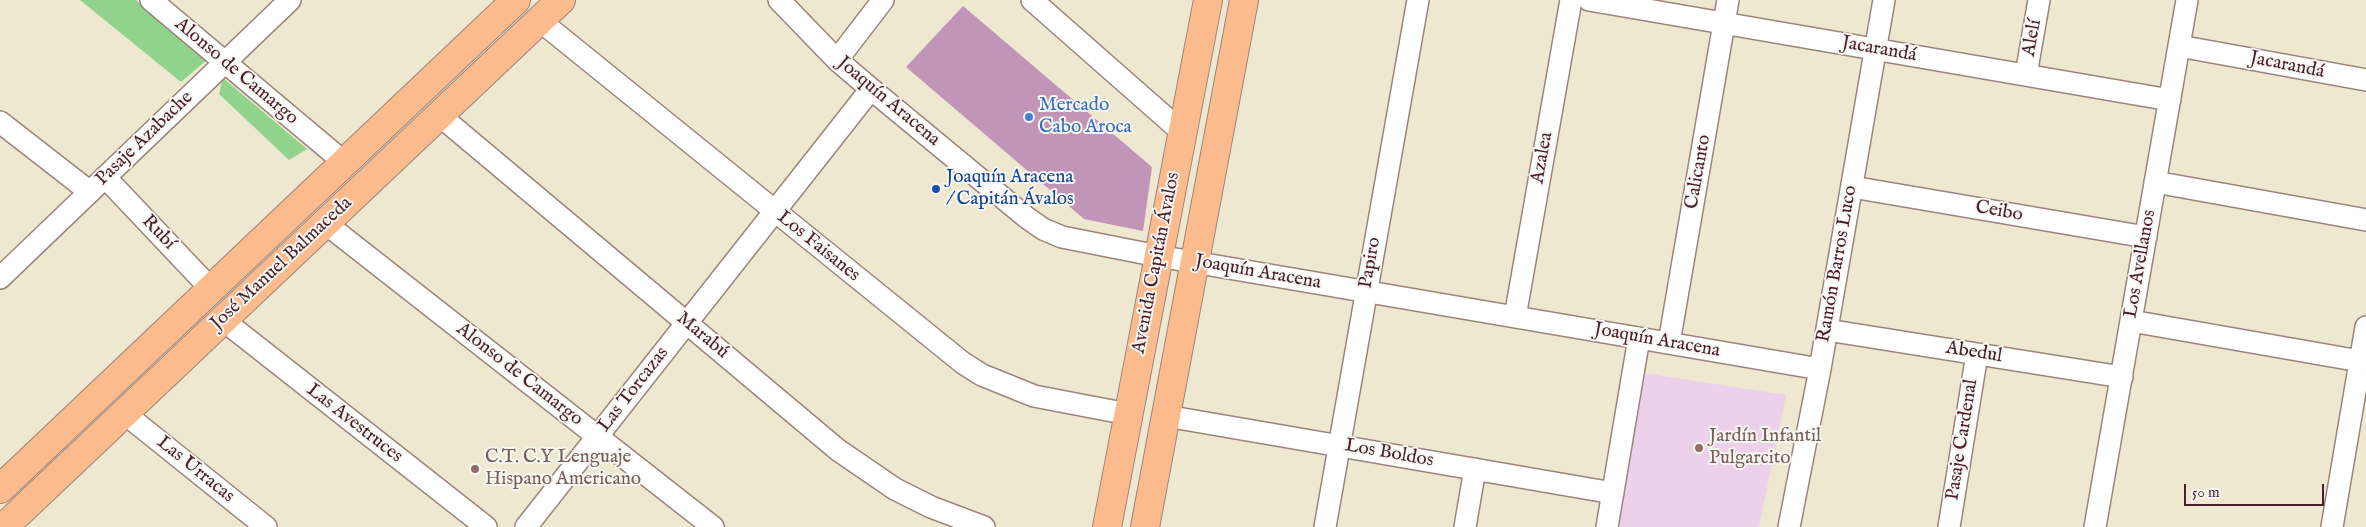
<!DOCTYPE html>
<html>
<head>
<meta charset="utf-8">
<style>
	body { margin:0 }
	#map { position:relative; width:2366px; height:527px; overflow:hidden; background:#ede8cf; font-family:"IM FELL English",serif }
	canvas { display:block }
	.scale { position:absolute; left:2184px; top:484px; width:140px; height:22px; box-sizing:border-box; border:2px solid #4a1f2b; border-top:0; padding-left:6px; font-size:15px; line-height:18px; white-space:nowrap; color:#4a1f2b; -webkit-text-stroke:4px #f6f6f2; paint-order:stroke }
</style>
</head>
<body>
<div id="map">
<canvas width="2366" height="527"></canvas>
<div class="scale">50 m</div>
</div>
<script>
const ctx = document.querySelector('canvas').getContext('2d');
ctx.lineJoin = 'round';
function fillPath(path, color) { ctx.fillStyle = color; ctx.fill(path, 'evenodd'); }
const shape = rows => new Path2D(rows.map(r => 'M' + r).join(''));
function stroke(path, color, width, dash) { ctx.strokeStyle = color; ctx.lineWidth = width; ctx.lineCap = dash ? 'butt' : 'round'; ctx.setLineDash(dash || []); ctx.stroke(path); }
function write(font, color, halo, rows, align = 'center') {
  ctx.font = font + ' "IM FELL English",serif'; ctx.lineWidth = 4; ctx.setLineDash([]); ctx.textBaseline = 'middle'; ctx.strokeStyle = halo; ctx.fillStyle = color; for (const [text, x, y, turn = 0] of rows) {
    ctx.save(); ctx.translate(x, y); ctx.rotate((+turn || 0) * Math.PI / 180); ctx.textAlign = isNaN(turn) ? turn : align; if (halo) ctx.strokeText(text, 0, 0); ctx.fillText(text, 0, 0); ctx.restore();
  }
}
fillPath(shape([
	[1637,372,1786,395,1759,527,1609,527]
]), '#edd0e9');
fillPath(shape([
	[80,0,136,0,208,59,181,82],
	[223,78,307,149,289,160,219,94]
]), '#90d38c');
fillPath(shape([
	[963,6,1152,167,1143,231,1084,219,906,67]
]), '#c195b8');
const minor = shape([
	[151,0,345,163],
	[779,0,837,60,871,89,1026,217,1043,229,1062,237,1158,256,1820,369],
	[1032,0,1182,132],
	[1589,0,2170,100],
	[539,20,963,363,982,375,1034,396,1128,414],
	[2179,46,2366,80],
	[837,60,883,0],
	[2026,75,2039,0],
	[439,115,838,450,895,489,931,507,984,527],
	[0,122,90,192],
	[105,177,211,289],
	[2155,182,2366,220],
	[1852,187,2146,237],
	[325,223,713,527],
	[0,278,290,0],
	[1515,317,1571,0],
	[223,320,486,527],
	[2131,321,2360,361],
	[1827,330,2122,377],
	[1669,343,1728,0],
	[124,413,266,527],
	[1166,416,1613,493],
	[526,527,871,89],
	[1325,527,1418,0],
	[1465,527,1475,469],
	[1607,527,1639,338],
	[1789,527,1820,369,1884,0],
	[1949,527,1977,354],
	[2095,527,2187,0],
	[2332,527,2366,327]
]);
const major = shape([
	[0,489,516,0],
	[4,527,561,0]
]);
const highway = shape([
	[1107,527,1208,0],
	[1145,527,1244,0]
]);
stroke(minor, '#9c847d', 24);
stroke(major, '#9c847d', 30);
stroke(highway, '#9c847d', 30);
stroke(minor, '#fff', 21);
stroke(major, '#fbbb8d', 28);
stroke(highway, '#fbbb8d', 28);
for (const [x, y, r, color] of [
	[1029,117,5,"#3f7fe0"],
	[936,189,5,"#1a4fb4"],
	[1699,448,5,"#8d6e63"],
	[475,469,5,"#8d6e63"]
]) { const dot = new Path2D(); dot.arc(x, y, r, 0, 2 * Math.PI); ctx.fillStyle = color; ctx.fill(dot); stroke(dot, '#f6f6f2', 2); }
write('19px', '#4a1f2b', '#f6f6f2', [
	["Alelí",2033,38,-80],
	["Jacarandá",1879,50,10],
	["Jacarandá",2287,66,11],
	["Alonso de Camargo",236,72,40],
	["Joaquín Aracena",888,102,40],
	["Pasaje Azabache",145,139,-44],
	["Azalea",1543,158,-80],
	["Calicanto",1699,172,-80],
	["Ceibo",1999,212,10],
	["Rubí",158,233,46],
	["Los Faisanes",818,247,39],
	["Avenida Capitán Ávalos",1157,263,-79],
	["Papiro",1371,263,-80],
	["José Manuel Balmaceda",282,264,-43],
	["Ramón Barros Luco",1838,264,-80],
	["Los Avellanos",2141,264,-80],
	["Joaquín Aracena",1258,273,10],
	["Marabú",702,336,40],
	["Joaquín Aracena",1657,341,10],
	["Abedul",1974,353,9],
	["Alonso de Camargo",519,375,38],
	["Las Torcazas",634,390,-52],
	["Las Avestruces",354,424,38],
	["Pasaje Cardenal",1963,440,-81],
	["Los Boldos",1389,454,10],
	["Las Urracas",195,470,39]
]);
write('19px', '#366cbe', '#f6f6f2', [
	["Mercado",1039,106],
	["Cabo Aroca",1039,128]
], 'left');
write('19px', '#164399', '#f6f6f2', [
	["Joaquín Aracena",946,178],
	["/ Capitán Ávalos",946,200]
], 'left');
write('19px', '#785e54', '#f6f6f2', [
	["Jardín Infantil",1709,437],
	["Pulgarcito",1709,459],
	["C.T. C.Y Lenguaje",485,458],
	["Hispano Americano",485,480]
], 'left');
</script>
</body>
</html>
